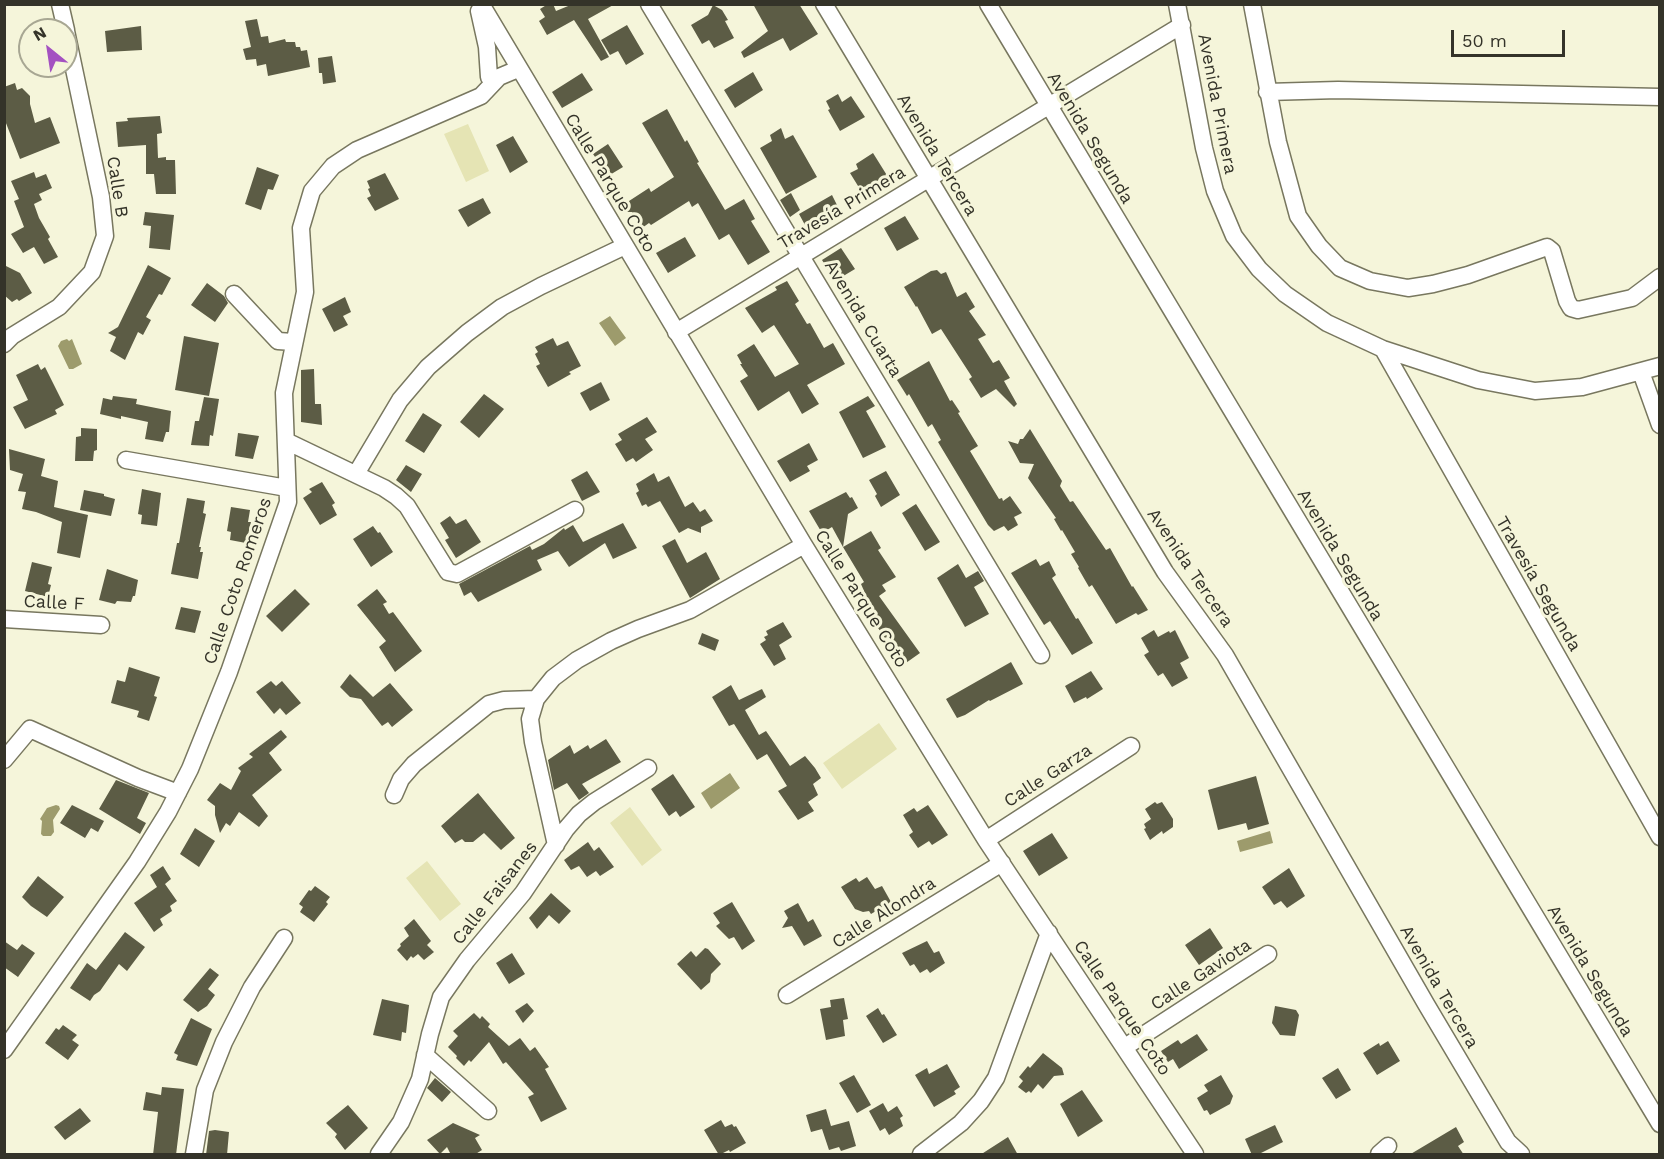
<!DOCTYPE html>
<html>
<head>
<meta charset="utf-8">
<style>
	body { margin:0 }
	#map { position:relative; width:1664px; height:1159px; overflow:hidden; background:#f5f5da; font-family:"Work Sans",sans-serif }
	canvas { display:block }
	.frame { position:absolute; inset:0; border:6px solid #343329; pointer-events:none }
	.north { position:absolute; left:18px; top:18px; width:60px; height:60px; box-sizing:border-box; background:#f5f5da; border:2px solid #a8a793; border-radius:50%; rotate:330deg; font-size:16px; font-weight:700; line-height:24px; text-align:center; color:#343329 }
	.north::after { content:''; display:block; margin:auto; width:21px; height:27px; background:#a451c1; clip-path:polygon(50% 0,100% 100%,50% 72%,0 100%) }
	.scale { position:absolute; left:1451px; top:30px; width:114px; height:27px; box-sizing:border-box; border:3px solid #343329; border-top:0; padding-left:8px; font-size:18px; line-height:21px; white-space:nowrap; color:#343329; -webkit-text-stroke:4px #f5f5da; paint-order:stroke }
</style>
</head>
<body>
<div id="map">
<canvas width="1664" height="1159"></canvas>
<div class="frame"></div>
<div class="north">N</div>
<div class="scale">50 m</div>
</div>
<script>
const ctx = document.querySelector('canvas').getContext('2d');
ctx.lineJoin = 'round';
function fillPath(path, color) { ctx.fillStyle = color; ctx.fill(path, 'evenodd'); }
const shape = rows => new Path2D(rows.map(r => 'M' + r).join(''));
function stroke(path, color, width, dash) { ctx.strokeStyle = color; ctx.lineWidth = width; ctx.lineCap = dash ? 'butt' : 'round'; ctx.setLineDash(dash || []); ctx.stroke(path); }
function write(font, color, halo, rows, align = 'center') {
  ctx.font = font + ' "Work Sans",sans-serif'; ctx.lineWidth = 6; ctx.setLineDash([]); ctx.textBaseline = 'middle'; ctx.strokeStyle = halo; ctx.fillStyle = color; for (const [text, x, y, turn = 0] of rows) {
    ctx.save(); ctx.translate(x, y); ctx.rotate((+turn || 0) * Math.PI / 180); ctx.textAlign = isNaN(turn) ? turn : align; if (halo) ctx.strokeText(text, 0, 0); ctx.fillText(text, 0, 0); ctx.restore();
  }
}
fillPath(shape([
	[468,124,489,171,466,182,444,134],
	[879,723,897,749,842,789,823,763],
	[630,807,662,850,642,866,610,823],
	[427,861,461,904,440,921,406,878]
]), '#e5e4b4');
fillPath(shape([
	[610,316,626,338,615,346,599,323],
	[67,339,69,341,72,339,82,364,73,369,69,369,58,346,61,341],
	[730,773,740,788,711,809,701,793],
	[56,805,59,806,60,809,53,820,54,832,51,836,43,836,41,834,42,821,40,819,47,808],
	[1270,831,1273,843,1240,852,1237,841]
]), '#9d9b6c');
fillPath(shape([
	[548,4,553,4,556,11,573,4,615,4,588,19,609,57,601,61,574,20,547,35,539,21,545,17,540,9],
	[753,4,799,4,818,34,790,51,783,38,744,58,741,52,768,31],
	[713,5,722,10,728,20,725,21,734,38,714,48,709,40,702,44,691,25,708,15],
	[257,19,261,37,268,36,269,43,285,39,286,42,295,42,296,47,300,47,301,51,307,50,310,67,268,76,266,64,257,66,256,59,246,60,243,49,251,47,245,21],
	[627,25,644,54,626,65,618,51,610,55,601,40],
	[141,26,142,50,107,52,105,31],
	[332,56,336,82,323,84,322,73,319,73,318,58],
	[753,72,763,90,735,108,724,90],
	[582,73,593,90,562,108,552,92],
	[15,83,17,90,22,88,30,96,30,104,35,123,50,117,60,143,20,159,4,118,4,87],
	[838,94,842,102,851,96,865,117,840,131,828,110,830,109,826,101],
	[667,109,685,142,687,140,699,162,697,163,725,210,744,199,755,219,751,221,770,252,748,265,729,234,719,240,698,203,692,207,689,201,651,225,649,223,642,228,632,212,626,212,629,201,649,188,651,192,674,177,642,123],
	[160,116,162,133,157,134,158,158,166,157,166,160,175,160,176,194,156,194,154,174,146,174,146,145,118,147,116,122,128,121,127,118],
	[781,128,785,139,793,135,817,177,786,194,760,148,772,141,770,135],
	[513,136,528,162,510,173,496,145],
	[608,144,623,167,608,176,593,154],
	[873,153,888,177,886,188,875,194,863,194,850,173,858,169,856,164],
	[257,167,279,175,273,190,268,189,261,210,245,204],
	[34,172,36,178,46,174,52,188,39,194,42,200,34,204,39,218,50,237,48,239,58,257,44,264,34,247,23,253,11,234,24,227,14,201,19,199,11,181],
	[385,173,399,199,375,211,367,198,371,196,368,189,370,188,367,181],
	[791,193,800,210,790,217,780,200],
	[832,195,838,207,805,225,799,214],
	[483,198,491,213,468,227,458,210],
	[145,212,174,215,170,250,149,248,151,226,143,225],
	[905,216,919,239,897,251,884,228],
	[685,237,696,256,668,273,656,253],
	[841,248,855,269,835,281,822,260],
	[4,265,20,273,32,293,19,301,17,299,12,302,4,295],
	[148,265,171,278,162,295,159,294,146,317,151,320,143,335,138,332,125,360,110,351,116,337,108,333,118,327],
	[937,270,941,274,946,272,957,297,966,292,975,307,969,311,986,335,978,339,993,363,999,360,1010,378,1004,381,1017,404,1014,407,996,389,981,398,969,379,972,377,941,329,932,334,917,306,916,307,904,287,931,271],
	[787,281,799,301,795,304,807,324,810,323,824,348,833,343,845,364,807,385,819,404,802,414,789,391,758,411,740,381,748,376,740,364,742,364,737,355,754,344,775,377,799,364,774,325,762,333,745,308,777,290,775,287],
	[207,283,224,296,228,303,215,322,191,305],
	[345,297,351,312,343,316,348,325,334,332,322,309],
	[184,336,219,343,209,396,175,390],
	[553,338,557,346,568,341,581,366,569,372,571,374,548,387,536,366,540,364,535,354,538,352,535,347],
	[929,361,950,401,952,400,960,412,958,413,978,446,970,451,999,499,1002,498,1003,501,1010,496,1022,513,1014,517,1018,525,1008,531,1004,526,994,531,988,525,938,442,941,440,932,424,928,427,909,394,907,396,897,380],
	[38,364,41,370,45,367,64,405,55,410,57,414,25,429,13,407,28,400,16,375],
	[314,369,315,404,321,404,322,425,301,422,301,370],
	[601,382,610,400,590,411,580,393],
	[484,394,504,409,479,438,460,422],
	[113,396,137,399,136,404,171,411,169,432,166,432,163,442,145,439,148,422,121,416,121,419,100,414,103,398,112,400],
	[868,396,875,406,866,411,886,447,863,458,839,412],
	[204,397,219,399,213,436,210,435,209,446,191,445,195,421,199,421],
	[423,413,442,425,424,453,405,441],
	[647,417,657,432,645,439,653,450,636,462,633,458,626,462,615,444,622,440,618,434],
	[81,428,97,429,97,450,94,451,93,461,75,461,76,437,81,436],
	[1030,429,1062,481,1060,486,1070,502,1073,501,1106,550,1110,548,1132,587,1133,586,1148,610,1138,615,1136,613,1116,624,1092,585,1089,587,1078,568,1079,567,1071,554,1075,552,1062,530,1061,531,1054,519,1056,518,1028,478,1034,464,1020,463,1008,441,1018,444,1020,439,1023,439],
	[238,433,259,436,253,459,235,456],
	[809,443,818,460,807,466,810,471,790,482,777,461],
	[9,449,45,459,41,476,58,481,54,507,88,515,80,558,57,553,62,522,36,512,22,509,26,492,18,491,23,474,10,470],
	[406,465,422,474,411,492,396,480],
	[587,471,600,492,582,501,571,480],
	[886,471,900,495,881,507,875,496,877,494,869,480],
	[654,473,658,482,669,476,685,507,693,502,700,512,705,509,713,521,701,527,701,533,688,528,679,533,660,501,648,507,646,504,642,506,636,493,639,491,636,484],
	[322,482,335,503,332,505,337,515,320,525,303,498,312,492,309,489],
	[142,489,161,493,157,526,141,524,142,515,138,514],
	[84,490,104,494,104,496,115,499,111,516,80,510],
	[846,492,850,498,852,497,858,508,848,514,843,547,832,527,822,533,809,511],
	[187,498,205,501,203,513,206,514,199,547,201,547,200,552,203,552,198,579,171,574,177,543,179,543],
	[916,504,940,542,925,551,902,513],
	[231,507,250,510,248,522,251,522,246,543,230,540,231,532,227,531],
	[450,516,456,524,466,519,481,542,456,558,445,540,449,538,440,523],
	[623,523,637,548,613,559,605,543,569,567,558,551,537,560,542,570,478,602,471,592,464,596,459,584,530,546,532,550,544,544,564,528,565,530,573,525,583,542],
	[373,526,378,533,380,532,393,552,371,567,353,539],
	[871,531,881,548,878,550,896,577,882,585,886,591,879,596,920,653,903,665,862,604,868,600,861,584,864,582,843,547],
	[675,539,687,563,706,552,720,579,690,598,662,546],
	[1036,559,1040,566,1049,561,1056,575,1052,578,1076,619,1078,618,1093,643,1072,655,1050,621,1044,625,1011,573],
	[32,562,52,567,48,584,51,585,48,597,25,591],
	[958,564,966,578,978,571,984,581,974,587,989,614,965,627,937,578],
	[107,569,138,580,135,596,133,596,131,602,117,601,115,604,99,600],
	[295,589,310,604,282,632,266,616],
	[377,589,387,602,383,604,389,614,393,612,422,651,395,672,379,647,386,641,357,605],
	[181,607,201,611,195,633,175,629],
	[783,622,792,637,779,645,786,659,774,666,760,644,766,640,764,637,768,635,766,631],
	[1154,630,1158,637,1169,631,1170,633,1175,630,1189,658,1180,663,1188,678,1172,687,1163,673,1158,676,1144,655,1149,652,1141,638],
	[702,633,719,640,715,651,698,644],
	[1011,662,1023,684,990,701,989,700,965,715,957,718,946,699],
	[129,667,160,677,154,696,157,697,149,721,137,717,139,711,111,703,117,680,125,682],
	[1091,671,1103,689,1087,699,1086,697,1074,703,1065,686],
	[350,674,373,697,390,683,413,710,392,727,388,722,382,726,361,699,350,697,340,687],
	[271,681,276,686,282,681,301,703,286,715,280,708,274,714,256,692],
	[731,685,739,700,762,689,766,697,745,710,759,735,766,731,790,766,805,756,815,768,821,778,813,784,818,795,808,802,814,811,798,820,778,791,787,786,767,754,757,760,734,724,729,726,712,697],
	[281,730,287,737,269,753,282,770,252,795,268,816,259,827,239,812,230,826,226,823,220,833,215,815,215,806,207,800,220,783,231,790,241,771,238,768,253,757,249,754],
	[606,739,621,762,582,784,589,793,579,800,567,783,554,790,548,760,570,745,574,754,588,745,590,749],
	[673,774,695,807,680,817,676,811,669,816,651,789],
	[1256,776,1269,824,1248,830,1246,823,1218,830,1208,790],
	[116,780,149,793,137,818,146,823,140,834,99,809],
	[478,793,515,838,501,850,484,833,473,842,465,842,462,839,455,843,441,826],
	[1155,802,1157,804,1162,802,1173,819,1173,827,1163,834,1162,831,1150,840,1144,829,1146,828,1144,824,1151,819,1145,809],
	[72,805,104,821,98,832,91,828,85,838,60,823],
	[928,805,948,835,932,845,929,841,918,848,909,835,913,832,903,815,914,808,917,812],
	[195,828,215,841,199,867,180,854],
	[1052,833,1068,858,1039,876,1023,851],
	[588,842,594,851,599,847,614,867,600,876,596,871,587,877,579,866,571,870,564,860],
	[163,866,171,879,165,884,177,901,170,906,172,911,160,919,163,925,154,932,134,903,157,887,150,875],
	[1289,868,1305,896,1287,908,1281,901,1274,905,1262,887],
	[38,876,64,897,47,917,31,906,22,897],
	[867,877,875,889,882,886,891,902,871,914,869,911,863,912,855,909,841,887,856,878,859,882],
	[315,886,330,897,326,902,328,904,314,922,300,912,303,907,299,904,309,890,311,891],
	[551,893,571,911,559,924,549,915,537,929,529,918],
	[732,902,755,941,742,950,734,937,729,939,716,926,720,923,713,913],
	[798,903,808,922,813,919,822,936,804,946,792,926,782,928,788,918,784,911],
	[414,919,431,941,427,945,434,952,424,960,418,954,413,958,411,956,407,961,397,950,401,946,400,944,409,936,404,928],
	[1210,928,1223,948,1199,965,1185,945],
	[125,932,145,947,127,971,119,964,100,991,94,995,90,1001,70,988,87,963,96,970],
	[4,941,17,950,22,944,35,953,18,977,4,967],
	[927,941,934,953,939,951,945,963,930,973,927,969,920,973,914,964,910,966,902,953],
	[705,948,708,949,721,964,711,974,710,982,701,990,677,964,691,951,696,957],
	[512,953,525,974,509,984,496,963],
	[210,968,219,975,208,989,215,995,207,1006,198,1012,183,1000],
	[844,998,848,1019,843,1020,845,1036,826,1040,820,1009,831,1007,830,1000],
	[382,999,409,1005,406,1033,402,1032,401,1041,373,1035],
	[527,1003,534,1011,523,1023,515,1011],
	[1275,1006,1296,1010,1299,1015,1295,1036,1280,1035,1272,1023],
	[878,1008,882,1015,884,1014,897,1035,883,1043,866,1016],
	[474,1013,480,1019,482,1016,490,1024,488,1027,509,1046,520,1038,530,1051,535,1047,549,1067,545,1069,567,1109,541,1122,528,1097,534,1094,506,1062,503,1064,489,1042,471,1062,469,1060,464,1066,456,1058,457,1056,448,1047,458,1036,453,1031],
	[191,1018,212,1029,197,1066,176,1060,178,1055,174,1053],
	[63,1025,77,1035,72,1040,79,1045,68,1060,45,1043,56,1028,59,1030],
	[1197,1034,1208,1050,1179,1069,1173,1059,1168,1062,1161,1051,1178,1040,1181,1044],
	[1388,1041,1400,1061,1377,1075,1363,1053,1379,1043,1380,1046],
	[1043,1053,1062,1068,1064,1075,1054,1076,1043,1089,1038,1084,1031,1093,1029,1091,1026,1093,1018,1087,1023,1081,1019,1077,1028,1066,1030,1068],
	[947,1064,960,1087,954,1091,956,1094,934,1107,915,1075,927,1068,929,1074],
	[1338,1068,1351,1090,1336,1099,1322,1078],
	[854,1075,871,1105,857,1113,839,1083],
	[1221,1075,1233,1096,1230,1104,1210,1115,1207,1110,1204,1111,1197,1098,1208,1091,1204,1085],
	[435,1078,451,1092,442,1102,427,1088],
	[162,1087,184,1089,176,1155,153,1155,158,1112,143,1110,146,1092,161,1095],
	[1082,1090,1103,1121,1078,1137,1060,1104],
	[883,1103,888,1112,897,1106,903,1116,900,1118,903,1126,889,1135,885,1128,880,1131,869,1111],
	[348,1105,368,1128,345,1150,335,1137,337,1134,326,1123],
	[80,1108,91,1121,65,1140,54,1127],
	[826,1109,831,1126,849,1121,856,1146,841,1151,839,1147,829,1150,822,1129,811,1132,806,1115],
	[721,1120,725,1127,732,1124,734,1127,736,1126,746,1143,730,1152,729,1150,719,1155,704,1130],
	[453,1123,480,1135,475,1138,482,1150,474,1155,451,1155,447,1147,440,1154,427,1140],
	[1275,1125,1283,1142,1257,1155,1252,1155,1245,1139],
	[1456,1127,1464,1142,1458,1146,1464,1155,1409,1155],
	[215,1130,229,1132,227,1155,206,1155,209,1131],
	[1008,1137,1018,1155,980,1155]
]), '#5c5c45');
const street = shape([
	[60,4,66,30],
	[481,4,804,545,986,840,1195,1154],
	[649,4,1041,655],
	[824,4,1165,572,1225,655,1426,1004,1508,1142,1521,1154],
	[988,4,1660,1124],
	[1177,4,1204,148,1215,191,1234,236,1259,269,1285,294,1327,323,1383,349,1478,380,1535,391,1582,387,1660,366],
	[1252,4,1278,142,1298,216,1319,246,1340,268,1370,281,1408,288,1433,284,1468,275,1547,247,1552,251,1567,301,1571,308,1578,310,1632,298,1660,277],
	[479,11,487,47,489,77],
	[1267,92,1338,90,1660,97],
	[234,294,278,341,293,342],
	[676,332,1182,25],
	[4,344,12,336,59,307,92,272,105,236,101,197,66,31],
	[1383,349,1660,837],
	[1641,372,1660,425],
	[286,441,384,488,396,496,407,506,448,572,457,574,575,510],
	[126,460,287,488],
	[356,474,400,400,428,367,467,333,502,307,541,286,625,246],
	[4,619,101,625],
	[4,760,30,729,138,778,178,793],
	[394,795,401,779,414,764,489,704,504,700,536,699],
	[986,840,1131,746],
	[556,845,533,742,530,719,536,699,553,678,577,660,611,641,638,629,690,610,804,545],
	[787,995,1002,863],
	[1125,1047,1268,954],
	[4,1050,137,862,168,812,190,769,229,672,288,502,284,393,305,292,301,228,312,191,333,166,357,150,481,96,499,77,518,69],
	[425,1055,488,1111],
	[194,1154,205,1090,224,1042,252,987,284,938],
	[379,1154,401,1122,420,1079,430,1034,441,997,467,960,523,893,566,829,579,814,594,802,648,768],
	[921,1154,961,1123,981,1101,996,1078,1049,933],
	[1379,1154,1388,1146]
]);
stroke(street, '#78775f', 19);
stroke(street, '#fff', 16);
write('18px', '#343329', '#f5f5da', [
	["Avenida Primera",1217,104,79],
	["Avenida Segunda",1090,138,59],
	["Avenida Tercera",937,155,59],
	["Calle Parque Coto",610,183,59],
	["Calle B",117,187,81],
	["Travesía Primera",842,208,-31],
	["Avenida Cuarta",863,319,59],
	["Avenida Segunda",1340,555,59],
	["Avenida Tercera",1190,568,56],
	["Calle Coto Romeros",238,581,-71],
	["Travesía Segunda",1538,584,60],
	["Calle Parque Coto",861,599,58],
	["Calle F",54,603,3],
	["Calle Garza",1048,776,-33],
	["Calle Faisanes",495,893,-52],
	["Calle Alondra",884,913,-32],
	["Avenida Segunda",1590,971,59],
	["Calle Gaviota",1201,975,-33],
	["Avenida Tercera",1439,987,60],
	["Calle Parque Coto",1122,1008,56]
]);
</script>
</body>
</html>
